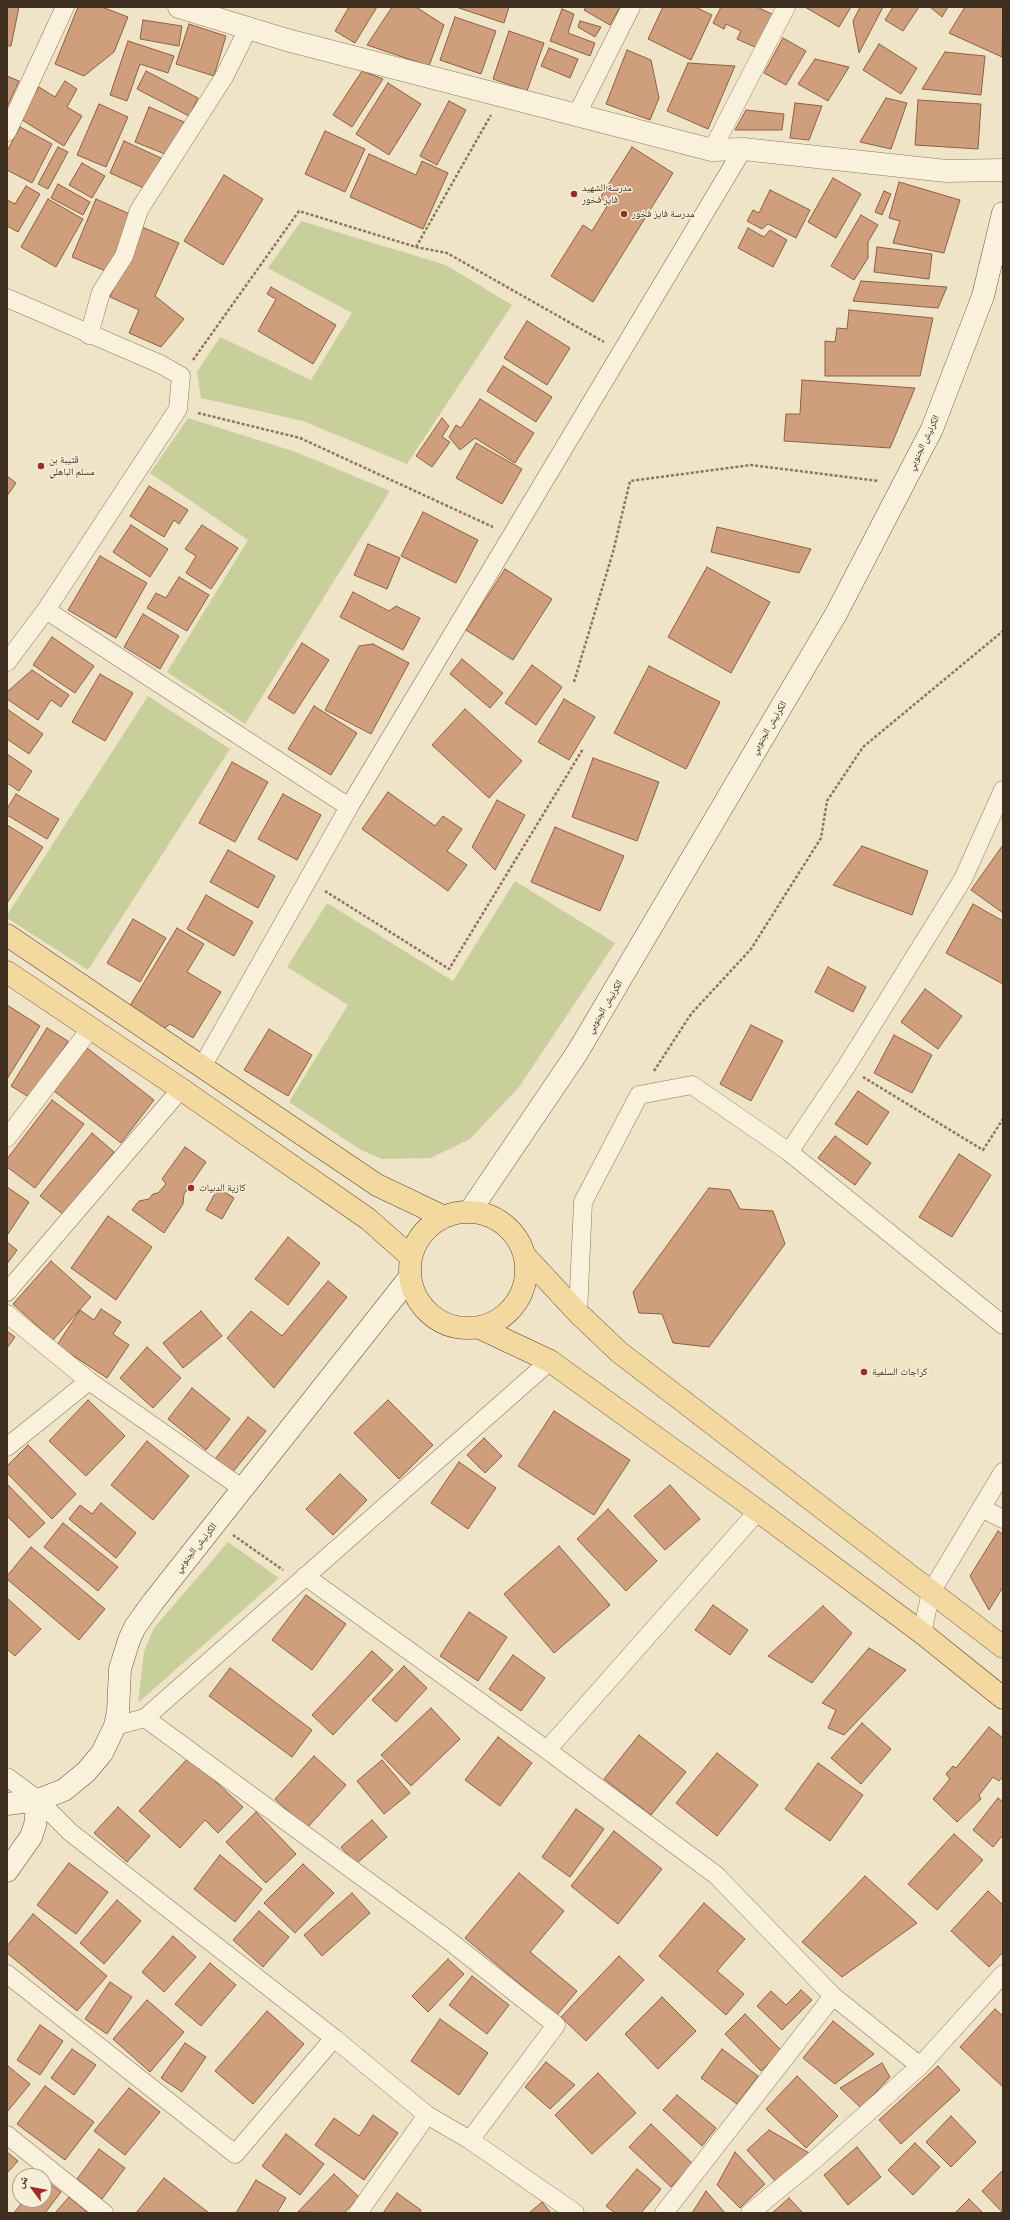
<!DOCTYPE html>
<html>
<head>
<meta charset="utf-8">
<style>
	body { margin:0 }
	#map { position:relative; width:1010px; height:2220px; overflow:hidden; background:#f0e4c8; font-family:"Source Serif 4","Noto Naskh Arabic",serif }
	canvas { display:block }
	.frame { position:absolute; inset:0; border:8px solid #3d2e20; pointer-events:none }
	.north { position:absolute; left:12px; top:2168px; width:40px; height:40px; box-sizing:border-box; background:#f7eed8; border:1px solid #ada18e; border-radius:50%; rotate:302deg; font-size:11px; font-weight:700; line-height:16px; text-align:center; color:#3d2e20 }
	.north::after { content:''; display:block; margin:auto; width:14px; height:18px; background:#9e2a2b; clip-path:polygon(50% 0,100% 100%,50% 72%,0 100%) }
</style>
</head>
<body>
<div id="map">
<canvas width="1010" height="2220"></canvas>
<div class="frame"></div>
<div class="north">ش</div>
</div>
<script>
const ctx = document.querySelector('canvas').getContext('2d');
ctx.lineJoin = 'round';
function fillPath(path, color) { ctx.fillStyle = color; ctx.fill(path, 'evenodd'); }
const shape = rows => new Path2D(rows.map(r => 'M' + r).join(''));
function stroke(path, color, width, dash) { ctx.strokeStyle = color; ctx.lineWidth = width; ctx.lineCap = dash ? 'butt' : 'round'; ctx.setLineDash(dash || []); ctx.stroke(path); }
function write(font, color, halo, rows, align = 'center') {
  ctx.font = font + ' "Source Serif 4","Noto Naskh Arabic",serif'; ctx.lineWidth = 3; ctx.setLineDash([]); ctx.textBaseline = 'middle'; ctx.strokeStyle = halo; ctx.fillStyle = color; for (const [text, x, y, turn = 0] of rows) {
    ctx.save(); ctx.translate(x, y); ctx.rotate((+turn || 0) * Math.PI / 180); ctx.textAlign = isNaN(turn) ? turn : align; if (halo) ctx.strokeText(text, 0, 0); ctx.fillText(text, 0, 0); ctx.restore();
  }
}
fillPath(shape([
	[301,221,446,265,512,305,407,464,303,421,201,398,197,372,220,337,311,380,352,313,268,268],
	[188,418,296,452,390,491,245,724,167,672,248,540,150,473],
	[148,696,230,749,88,970,7,918,7,915],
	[515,881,615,943,519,1087,470,1139,431,1158,382,1159,359,1149,289,1102,348,1005,287,967,327,903,453,981],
	[228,1542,279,1578,138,1703,144,1652,154,1628]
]), '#c9cf9b');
const building = shape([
	[7,7,19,7,11,46,7,46,7,7],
	[78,7,102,7,128,17,114,52,84,76,55,64,78,7],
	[349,7,377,7,355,43,335,31,349,7],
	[392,7,416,7,444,25,429,66,367,45,392,7],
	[456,7,509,7,504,23,456,7],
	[586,7,620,7,610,25,584,10,586,7],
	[663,7,695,7,712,15,691,60,648,39,663,7],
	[721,7,757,7,774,15,757,48,737,39,741,31,726,24,724,29,713,23,721,7],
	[805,7,851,7,839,27,805,7],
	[860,7,883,7,859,53,853,21,860,7],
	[893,7,919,7,903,31,885,20,893,7],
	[930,7,948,7,942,17,930,7],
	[965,7,1003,7,1002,57,949,33,965,7],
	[562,9,574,14,568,33,595,43,590,56,550,41,562,9],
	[455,17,496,31,481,74,440,60,455,17],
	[143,20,182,26,179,46,140,39,143,20],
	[580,21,601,27,595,37,578,27,580,21],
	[189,24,226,36,214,76,176,64,189,24],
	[509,31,544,43,527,91,493,79,509,31],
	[783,38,806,51,786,85,764,73,783,38],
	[128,41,174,56,168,73,140,64,127,101,110,95,128,41],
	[879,44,917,68,901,94,863,70,879,44],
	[549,48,578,59,570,78,541,66,549,48],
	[627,50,651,60,659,98,650,120,606,104,627,50],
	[945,52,985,56,981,95,922,89,945,52],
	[815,59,849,67,828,101,798,84,815,59],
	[688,63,735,66,708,129,667,111,688,63],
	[146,71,198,98,189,116,137,89,146,71],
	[362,71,383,79,352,127,333,115,362,71],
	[7,76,19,81,7,107,7,76],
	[65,81,77,89,67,107,82,116,64,146,19,118,39,87,55,97,65,81],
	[388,83,421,104,389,155,356,134,388,83],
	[886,98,907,103,891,149,860,142,886,98],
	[918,100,981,104,978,149,915,145,918,100],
	[449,101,466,110,437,165,420,156,449,101],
	[795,103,822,106,809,140,790,138,795,103],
	[99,104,128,117,106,167,77,155,99,104],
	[149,107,184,122,170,156,135,142,149,107],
	[746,110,784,114,782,130,735,130,746,110],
	[20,127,52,144,32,183,7,170,7,151,20,127],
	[325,131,365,149,345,192,305,174,325,131],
	[124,141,161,158,146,189,110,173,124,141],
	[58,147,68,152,48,189,38,184,58,147],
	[632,147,673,173,593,302,551,276,583,225,592,231,609,203,600,198,632,147],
	[369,154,416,175,422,161,448,173,423,229,350,197,369,154],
	[82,163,105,176,92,198,69,185,82,163],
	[224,175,263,199,223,265,184,241,224,175],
	[833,178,861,194,836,238,808,222,833,178],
	[899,182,960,200,944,253,893,243,900,221,889,218,899,182],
	[58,184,90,202,83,215,51,198,58,184],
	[26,186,40,194,18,232,7,226,7,200,15,204,26,186],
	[770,190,810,210,796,238,768,224,762,229,747,221,753,210,759,213,770,190],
	[884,191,891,194,882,215,875,212,884,191],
	[48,199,83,219,56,267,21,247,48,199],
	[96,199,132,215,108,272,72,257,96,199],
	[861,215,878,225,868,242,868,258,854,280,831,266,861,215],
	[142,227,179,243,155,296,184,319,161,347,129,333,139,310,110,297,142,227],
	[748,228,764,237,770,230,787,240,773,267,738,248,748,228],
	[877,247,932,254,929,279,874,272,877,247],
	[861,281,947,287,938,308,853,301,861,281],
	[271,287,336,325,313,364,258,331,276,299,267,294,271,287],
	[849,310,933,318,920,376,825,376,825,341,835,342,837,328,847,329,849,310],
	[527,321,570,348,547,385,504,358,527,321],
	[503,366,552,397,536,422,487,391,503,366],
	[802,380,915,388,890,448,784,441,786,414,800,414,802,380],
	[480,399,534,433,515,463,475,438,460,450,449,437,456,425,461,428,480,399],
	[442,418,449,426,442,437,450,442,432,467,416,456,442,418],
	[476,443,522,469,502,504,456,478,476,443],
	[7,476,16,483,7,496,7,476],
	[149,486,188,510,179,524,174,520,164,537,130,516,149,486],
	[423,512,478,540,456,583,401,556,423,512],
	[131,525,168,549,150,577,113,552,131,525],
	[202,525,238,548,211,589,186,573,196,556,185,549,202,525],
	[717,527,811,549,799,573,711,552,717,527],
	[368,544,400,558,387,589,354,575,368,544],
	[100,556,147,583,116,638,68,610,100,556],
	[707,567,770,602,731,673,668,637,707,567],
	[505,569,552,599,513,660,466,630,505,569],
	[179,577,209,595,187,631,147,608,156,593,166,598,179,577],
	[353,592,389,611,396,606,420,618,403,650,340,617,353,592],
	[143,614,179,636,160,669,124,647,143,614],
	[52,637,94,666,75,693,33,665,52,637],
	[302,643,329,660,294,714,268,698,302,643],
	[373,644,409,663,371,734,325,710,359,646,373,644],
	[462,659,503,693,490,708,450,674,462,659],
	[532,665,562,687,536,725,505,703,532,665],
	[649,666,720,702,686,769,614,733,649,666],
	[32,670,69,695,61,707,51,700,38,720,7,699,7,692,32,670],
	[100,674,133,693,105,741,72,722,100,674],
	[564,699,595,717,569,760,538,742,564,699],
	[314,706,357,733,331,775,288,749,314,706],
	[7,709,43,734,29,754,7,739,7,709],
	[465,709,522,761,489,798,432,745,465,709],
	[7,754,32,771,19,791,7,783,7,754],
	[593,758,659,782,637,841,572,817,593,758],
	[232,762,268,782,235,842,199,823,232,762],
	[388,792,435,826,443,816,462,829,447,851,467,865,448,891,362,829,388,792],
	[16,794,59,819,47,839,7,815,7,809,16,794],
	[283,794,321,815,297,860,258,839,283,794],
	[497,800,525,815,495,870,472,847,497,800],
	[7,825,43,847,7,903,7,825],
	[555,827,624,856,600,911,531,882,555,827],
	[1003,845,1003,913,971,890,1003,845],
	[862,846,928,871,912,915,833,885,862,846],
	[228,850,275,876,258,908,210,882,228,850],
	[206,895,253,922,234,956,187,929,206,895],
	[973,904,1003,921,1003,984,946,953,973,904],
	[133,919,166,938,140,982,107,963,133,919],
	[177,928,204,944,187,972,221,992,193,1038,170,1024,162,1030,128,1009,177,928],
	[828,967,866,987,853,1012,815,992,828,967],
	[925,989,962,1016,938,1049,901,1022,925,989],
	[7,1005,40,1026,7,1079,7,1005],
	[751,1025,783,1041,751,1101,720,1084,751,1025],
	[47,1028,68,1041,32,1099,11,1086,47,1028],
	[269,1029,312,1055,288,1096,244,1070,269,1029],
	[894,1035,932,1055,912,1093,874,1073,894,1035],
	[87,1048,154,1100,121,1143,54,1091,87,1048],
	[858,1091,889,1112,867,1145,835,1124,858,1091],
	[52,1100,84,1124,35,1188,7,1167,7,1159,52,1100],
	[92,1133,114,1152,64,1215,40,1196,92,1133],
	[835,1136,871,1163,855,1185,818,1158,835,1136],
	[185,1147,206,1162,184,1194,183,1204,164,1233,132,1210,139,1201,149,1199,153,1194,158,1193,166,1184,162,1179,185,1147],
	[959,1154,991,1175,952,1237,919,1217,959,1154],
	[7,1187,29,1202,8,1234,7,1234,7,1187],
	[218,1188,234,1198,222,1219,206,1210,218,1188],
	[709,1188,730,1190,740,1209,773,1211,785,1244,709,1347,673,1343,662,1314,639,1313,633,1292,709,1188],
	[108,1216,152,1247,116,1300,71,1268,108,1216],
	[288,1237,320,1263,288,1305,255,1279,288,1237],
	[7,1242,17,1250,7,1264,7,1242],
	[51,1261,91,1297,53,1340,13,1304,51,1261],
	[328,1281,347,1297,274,1388,227,1338,251,1311,282,1336,328,1281],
	[101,1309,121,1322,113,1334,129,1345,107,1378,57,1345,80,1310,94,1320,101,1309],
	[201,1311,222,1336,183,1368,163,1343,201,1311],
	[7,1331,15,1337,7,1348,7,1331],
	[147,1347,181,1378,153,1408,120,1378,147,1347],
	[192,1388,230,1419,206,1450,168,1419,192,1388],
	[88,1400,125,1436,86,1476,49,1441,88,1400],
	[388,1400,433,1445,399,1479,354,1433,388,1400],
	[554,1411,630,1460,594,1515,518,1466,554,1411],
	[248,1417,266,1431,232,1473,215,1459,248,1417],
	[484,1438,502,1456,485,1473,467,1455,484,1438],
	[147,1441,189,1476,153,1520,111,1485,147,1441],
	[28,1445,76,1494,52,1519,7,1473,7,1466,28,1445],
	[459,1462,496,1488,468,1529,431,1503,459,1462],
	[340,1474,367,1500,333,1535,306,1509,340,1474],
	[7,1484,45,1523,29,1538,7,1516,7,1484],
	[670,1485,700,1519,665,1550,634,1516,670,1485],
	[101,1503,136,1533,116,1558,69,1519,80,1505,92,1514,101,1503],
	[608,1509,657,1561,626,1591,577,1539,608,1509],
	[63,1523,118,1567,98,1591,44,1547,63,1523],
	[998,1531,1003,1534,1003,1587,989,1610,970,1576,998,1531],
	[559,1546,610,1605,554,1653,504,1594,559,1546],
	[31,1547,105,1609,79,1640,7,1579,7,1576,31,1547],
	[306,1595,346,1624,312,1670,272,1640,306,1595],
	[7,1598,41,1629,15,1656,7,1649,7,1598],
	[713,1605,748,1630,730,1655,695,1630,713,1605],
	[823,1606,852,1633,812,1683,768,1656,823,1606],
	[469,1612,507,1637,478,1681,440,1656,469,1612],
	[869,1648,906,1670,844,1735,828,1728,836,1710,822,1703,869,1648],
	[372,1651,393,1670,333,1735,312,1715,372,1651],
	[513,1655,545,1678,521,1711,489,1689,513,1655],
	[404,1666,427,1688,396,1722,372,1700,404,1666],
	[230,1668,312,1730,292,1757,209,1696,230,1668],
	[431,1708,460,1739,411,1786,381,1755,431,1708],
	[862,1723,891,1749,861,1784,831,1758,862,1723],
	[989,1727,1003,1738,1003,1777,999,1781,993,1777,979,1795,981,1799,957,1822,933,1799,950,1779,946,1774,953,1766,956,1768,989,1727],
	[639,1735,686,1772,651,1815,604,1779,639,1735],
	[498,1737,532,1763,500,1806,465,1780,498,1737],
	[717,1753,758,1785,717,1836,676,1803,717,1753],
	[314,1756,346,1785,307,1828,275,1799,314,1756],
	[189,1757,243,1807,218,1833,205,1820,180,1848,139,1811,189,1757],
	[382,1760,410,1793,384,1814,357,1781,382,1760],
	[818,1763,863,1795,830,1841,785,1809,818,1763],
	[998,1798,1003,1802,1003,1835,993,1847,973,1830,998,1798],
	[118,1807,150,1836,127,1862,94,1833,118,1807],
	[576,1809,604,1829,570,1877,542,1857,576,1809],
	[256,1812,296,1854,266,1883,226,1842,256,1812],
	[372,1820,387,1837,356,1864,341,1847,372,1820],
	[614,1831,662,1869,618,1924,571,1886,614,1831],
	[954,1834,983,1860,937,1910,908,1884,954,1834],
	[220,1855,262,1889,235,1922,194,1889,220,1855],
	[69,1863,108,1892,76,1934,37,1905,69,1863],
	[303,1864,334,1893,295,1933,264,1903,303,1864],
	[519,1873,564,1911,530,1952,577,1991,557,2015,465,1938,519,1873],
	[865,1876,917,1923,842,1977,802,1942,865,1876],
	[988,1891,1003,1905,1003,1952,989,1967,951,1931,988,1891],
	[352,1893,370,1913,322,1956,304,1935,352,1893],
	[117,1900,141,1921,104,1964,80,1943,117,1900],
	[704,1903,745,1939,717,1971,744,1994,726,2015,659,1956,704,1903],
	[259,1911,289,1937,263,1967,233,1940,259,1911],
	[33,1914,107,1976,77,2011,7,1953,7,1946,33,1914],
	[173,1936,196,1957,164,1992,142,1972,173,1936],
	[619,1956,644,1980,586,2041,561,2017,619,1956],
	[448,1959,464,1974,428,2012,412,1996,448,1959],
	[210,1963,236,1985,201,2026,175,2004,210,1963],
	[472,1976,509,2005,487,2034,449,2005,472,1976],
	[110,1982,132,1997,107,2034,85,2019,110,1982],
	[801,1990,812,2000,782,2030,757,2006,771,1991,786,2005,801,1990],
	[662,1997,696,2031,658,2069,625,2034,662,1997],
	[147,2000,184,2032,150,2072,113,2039,147,2000],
	[995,2009,1003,2016,1003,2087,960,2047,995,2009],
	[267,2011,304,2044,253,2104,215,2071,267,2011],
	[745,2014,782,2051,761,2071,725,2034,745,2014],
	[440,2019,488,2053,459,2095,411,2061,440,2019],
	[833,2021,874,2054,835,2084,803,2058,833,2021],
	[40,2025,63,2041,40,2075,17,2060,40,2025],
	[185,2043,206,2057,182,2092,161,2078,185,2043],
	[72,2049,96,2065,74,2095,51,2078,72,2049],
	[722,2049,758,2076,737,2104,701,2078,722,2049],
	[546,2062,575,2085,550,2109,525,2087,546,2062],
	[882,2063,890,2077,861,2108,840,2088,882,2063],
	[8,2066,30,2084,7,2112,7,2068,8,2066],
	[938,2066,960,2090,901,2144,879,2120,938,2066],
	[598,2073,636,2113,592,2154,555,2115,598,2073],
	[797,2076,838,2116,806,2148,766,2109,797,2076],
	[45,2086,94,2122,65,2160,17,2124,45,2086],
	[129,2088,160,2112,125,2155,94,2131,129,2088],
	[677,2095,716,2128,702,2146,663,2110,677,2095],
	[373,2115,398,2133,364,2180,315,2145,334,2118,359,2136,373,2115],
	[951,2116,976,2142,951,2167,926,2142,951,2116],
	[651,2124,693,2164,671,2187,629,2147,651,2124],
	[769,2130,809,2153,776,2182,747,2150,769,2130],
	[286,2134,324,2164,300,2195,262,2166,286,2134],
	[915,2143,940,2167,913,2195,888,2170,915,2143],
	[857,2147,881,2177,848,2205,824,2175,857,2147],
	[99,2149,125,2168,102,2199,77,2179,99,2149],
	[7,2152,18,2161,7,2173,7,2152],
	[735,2152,765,2184,740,2208,717,2185,735,2152],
	[637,2169,661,2189,641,2213,615,2213,606,2206,637,2169],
	[1003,2170,1003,2213,982,2191,1003,2170],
	[334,2174,359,2197,344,2213,298,2212,334,2174],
	[164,2178,209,2213,136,2213,164,2178],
	[44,2179,61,2192,45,2213,14,2213,24,2200,44,2200,44,2179],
	[256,2180,286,2198,277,2213,236,2213,256,2180],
	[706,2191,725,2213,692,2213,706,2191],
	[397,2193,421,2210,419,2213,383,2213,397,2193],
	[69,2197,88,2213,55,2213,69,2197],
	[789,2198,803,2213,772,2213,789,2198],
	[969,2199,983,2213,955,2213,969,2199],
	[542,2202,551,2213,529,2213,542,2202]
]);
fillPath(building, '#cf9f7d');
stroke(building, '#8d5f41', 1);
const minor = shape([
	[577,114,631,7],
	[7,132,65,7],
	[712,150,786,7],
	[7,298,160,364,181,376,178,409,46,610,7,662],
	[89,335,101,292,124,256,139,210,224,77,249,27],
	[46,610,349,807],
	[202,1067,349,807,743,149],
	[7,1138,91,1028],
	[789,1152,846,1067,963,879,1003,790],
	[7,1292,181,1089],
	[578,1313,583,1202,639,1095,692,1085,789,1152,1003,1325],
	[7,1314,89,1381,243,1489],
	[7,1447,89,1381],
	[981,1508,1003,1519],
	[305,1576,547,1750,716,1875,833,1996,920,2066],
	[922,1633,931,1592,1003,1472],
	[145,1718,447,1939,556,2025,470,2140],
	[115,1726,145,1718,550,1361],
	[547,1750,758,1511],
	[7,1777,38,1800,70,1832,334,2038,427,2115,470,2140,575,2213],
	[7,1974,235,2154,334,2038],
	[7,2135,104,2213],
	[358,2213,427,2115],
	[664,2213,833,1996],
	[750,2213,812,2162,920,2066,1003,1974]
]);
const tertiary = shape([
	[179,7,287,40,712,150,743,149,946,171,1003,170]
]);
const secondary = shape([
	[470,1211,577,1053,836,614,932,429,983,296,1003,213],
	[7,1804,38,1800,64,1790,86,1772,102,1753,115,1726,118,1712,120,1669,129,1640,135,1627,153,1602,410,1277],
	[7,1871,31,1837,35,1825,38,1800]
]);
const primary = shape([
	[7,935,377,1185,442,1216],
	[7,972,181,1089,368,1219,411,1257],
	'410 1270a58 58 0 1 1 116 0a58 58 0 1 1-116 0Z',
	[526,1257,578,1313,619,1352,1003,1647],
	[480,1328,550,1361,758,1511,922,1633,1003,1698]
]);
stroke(minor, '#8d765c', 19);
stroke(tertiary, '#8d765c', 23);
stroke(secondary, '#6f573f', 23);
stroke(primary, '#5b4430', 23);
stroke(shape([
	[416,247,491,115],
	[193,360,299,211,416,247,447,253,604,342],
	[198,413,300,438,493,527],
	[574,682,613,552,630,481,751,465,879,481],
	[325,891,449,969,583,749],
	[654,1071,691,1014,751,949,821,838,827,801,863,747,1003,631],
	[863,1077,983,1150,1003,1119],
	[233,1535,283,1570]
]), '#8d765c', 2.5, [3, 2]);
stroke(minor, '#faf1dc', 18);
stroke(tertiary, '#faf1dc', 22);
stroke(secondary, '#faf1dc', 22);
stroke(primary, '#f3d9a0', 22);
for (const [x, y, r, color] of [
	[574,194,4,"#9e2a2b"],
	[624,214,4,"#9e2a2b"],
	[41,466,4,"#9e2a2b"],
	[191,1188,4,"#9e2a2b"],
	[864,1372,4,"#9e2a2b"]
]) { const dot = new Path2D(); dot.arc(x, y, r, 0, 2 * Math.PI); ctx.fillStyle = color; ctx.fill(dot); stroke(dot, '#f7eed8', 1.5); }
write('10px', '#3d2e20', '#f7eed8', [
	["مدرسة الشهيد",582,188],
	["فايز فخور",582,200],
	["مدرسة فايز فخور",632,214],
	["قتيبة بن",49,460],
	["مسلم الباهلي",49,472],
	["كازية الدبيات",199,1188],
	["كراجات السلمية",872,1372]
], 'left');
write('10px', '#3d2e20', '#f7eed8', [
	["الكرنيش الجنوبي",924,443,-64],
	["الكرنيش الجنوبي",769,728,-59],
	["الكرنيش الجنوبي",605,1007,-59],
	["الكرنيش الجنوبي",196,1548,-51]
]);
</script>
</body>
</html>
